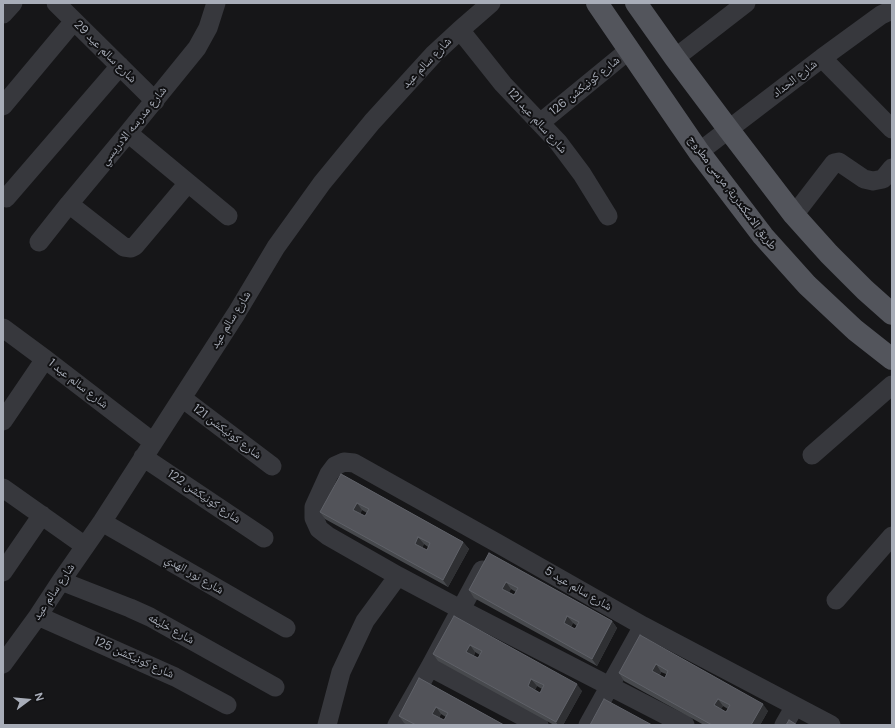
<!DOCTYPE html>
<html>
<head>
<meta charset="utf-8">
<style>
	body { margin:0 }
	#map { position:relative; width:895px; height:728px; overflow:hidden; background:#161618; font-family:"DM Sans",sans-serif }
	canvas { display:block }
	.frame { position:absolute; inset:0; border:4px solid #a8adb8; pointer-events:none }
	.north { position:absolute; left:8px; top:680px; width:40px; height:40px; -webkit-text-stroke:3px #111113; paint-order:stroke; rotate:74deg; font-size:11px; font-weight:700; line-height:16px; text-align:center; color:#a8adb8 }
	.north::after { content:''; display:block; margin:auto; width:14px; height:18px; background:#a8adb8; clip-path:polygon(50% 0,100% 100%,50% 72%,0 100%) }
</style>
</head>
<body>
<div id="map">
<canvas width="895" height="728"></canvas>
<div class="frame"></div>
<div class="north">N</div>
</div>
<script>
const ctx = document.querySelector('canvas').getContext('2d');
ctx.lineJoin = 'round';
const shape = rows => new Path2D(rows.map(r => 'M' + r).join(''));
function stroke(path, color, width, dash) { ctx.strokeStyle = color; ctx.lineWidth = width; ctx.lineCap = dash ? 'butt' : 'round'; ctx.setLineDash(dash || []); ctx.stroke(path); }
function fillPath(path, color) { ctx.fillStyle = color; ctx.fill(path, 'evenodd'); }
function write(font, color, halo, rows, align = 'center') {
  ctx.font = font + ' "DM Sans","Noto Naskh Arabic",sans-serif'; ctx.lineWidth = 4; ctx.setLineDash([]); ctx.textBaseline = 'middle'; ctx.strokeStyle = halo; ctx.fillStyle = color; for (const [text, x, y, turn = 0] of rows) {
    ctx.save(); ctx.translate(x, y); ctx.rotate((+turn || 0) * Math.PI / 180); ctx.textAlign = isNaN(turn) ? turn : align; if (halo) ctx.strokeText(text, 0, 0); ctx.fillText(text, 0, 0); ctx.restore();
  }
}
stroke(shape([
	[56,3,155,101],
	[3,14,13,3],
	[460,30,503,84,558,142,582,174,608,216],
	[675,58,746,3],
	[822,58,892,129],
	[3,106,74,21],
	[540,123,629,50],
	[128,133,228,216],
	[699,152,822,58,881,15,892,10],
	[6,198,120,66],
	[69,204,124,247,131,248,135,246,188,183],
	[794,215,834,163,839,162,864,179,873,181,883,179,892,168],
	[39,242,69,204,128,133,197,48,208,28,216,3],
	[3,328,45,359,153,442],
	[182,398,272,466],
	[3,421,45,359],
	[812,455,892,385],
	[143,457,264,538],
	[3,488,85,546],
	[102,522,286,628],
	[3,572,42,515],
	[61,581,130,608,150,617,275,687],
	[836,600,892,536],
	[38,616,175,677,227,705],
	[3,664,38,616,61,581,102,522,236,314,276,247,322,183,372,122,434,54,460,30,491,3],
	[430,667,539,725],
	[327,725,341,672,365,621,398,576],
	[397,725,430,667,482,570],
	[588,725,643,626],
	[685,725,460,609,398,576,328,536,319,529,314,518,314,507,329,474,335,466,344,462,354,463,497,543,643,626,831,725],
	[784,725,795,706]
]), '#37383d', 19);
stroke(shape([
	[597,3,699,152,763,236,807,285,855,330,892,359],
	[636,3,675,58,729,130,794,215,829,254,865,290,892,314]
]), '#53555c', 22);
fillPath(shape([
	[341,474,463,542,469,549,448,587,325,519,320,512],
	[362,510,367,513,365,516,360,514],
	[424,544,428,547,427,550,422,548],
	[489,553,612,621,617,628,597,666,474,598,469,590],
	[511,589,516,592,514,595,509,592],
	[573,623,577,626,575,629,571,627],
	[454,616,582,691,563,725,554,725,438,661,433,654],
	[475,652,480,655,478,658,474,656],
	[537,686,542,689,540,693,535,690],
	[640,635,768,711,760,725,704,725,624,681,619,673],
	[661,672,666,674,665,678,660,675],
	[723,706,728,709,726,712,721,709],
	[419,678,504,725,407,725,404,723,399,716],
	[441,714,446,717,444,720,439,718]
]), '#47494d');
fillPath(shape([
	[357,503,362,510,358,517,353,510],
	[418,537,424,544,420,551,415,544],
	[463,542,469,549,448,587,443,580],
	[506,582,511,589,507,596,502,589],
	[567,616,573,623,569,630,564,623],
	[612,621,617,628,597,666,592,659],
	[470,645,475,652,472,659,466,652],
	[656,664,661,672,658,679,652,671],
	[531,679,537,686,533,693,528,686],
	[577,684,582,691,563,725,558,725,556,722],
	[718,699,723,706,719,713,714,705],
	[763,704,768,711,760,725,751,725],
	[436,707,441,714,437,721,432,714]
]), '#2f3033');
const building = shape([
	[341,474,463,542,443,580,320,512,341,474],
	[357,503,369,509,365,516,353,510,357,503],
	[418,537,430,543,427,550,415,544,418,537],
	[489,553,612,621,592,659,469,590,489,553],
	[506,582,518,588,514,595,502,589,506,582],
	[567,616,579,622,575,629,564,623,567,616],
	[454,616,577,684,556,722,433,654,454,616],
	[470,645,482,651,478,658,466,652,470,645],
	[531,679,544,685,540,693,528,686,531,679],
	[640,635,763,704,751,725,712,725,619,673,640,635],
	[656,664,668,671,665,678,652,671,656,664],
	[718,699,730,705,726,712,714,705,718,699],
	[419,678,504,725,416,725,399,716,419,678],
	[436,707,448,713,444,720,432,714,436,707],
	[604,699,652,725,590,725,604,699],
	[789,720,797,725,786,725,789,720]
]);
fillPath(building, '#525359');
stroke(building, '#5f6168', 1);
write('12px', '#a8adb8', '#111113', [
	["شارع سالم عيد 29",105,52,45],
	["شارع سالم عيد",427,63,-46],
	["شارع الحداد",795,79,-38],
	["شارع كونيكشن 126",585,86,-39],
	["شارع سالم عيد 121",537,121,48],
	["شارع مدرسه الادريسي",134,126,-51],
	["طريق الاسكندرية, مرسى مطروح",732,193,53],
	["شارع سالم عيد",231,320,-58],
	["شارع سالم عيد 1",78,384,38],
	["شارع كونيكشن 121",227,432,37],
	["شارع كونيكشن 122",204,497,34],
	["شارع نور الهدي",194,575,30],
	["شارع سالم عيد 5",578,589,30],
	["شارع سالم عيد",54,592,-56],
	["شارع خليفه",171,629,29],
	["شارع كونيكشن 125",134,658,24]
]);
</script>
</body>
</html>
